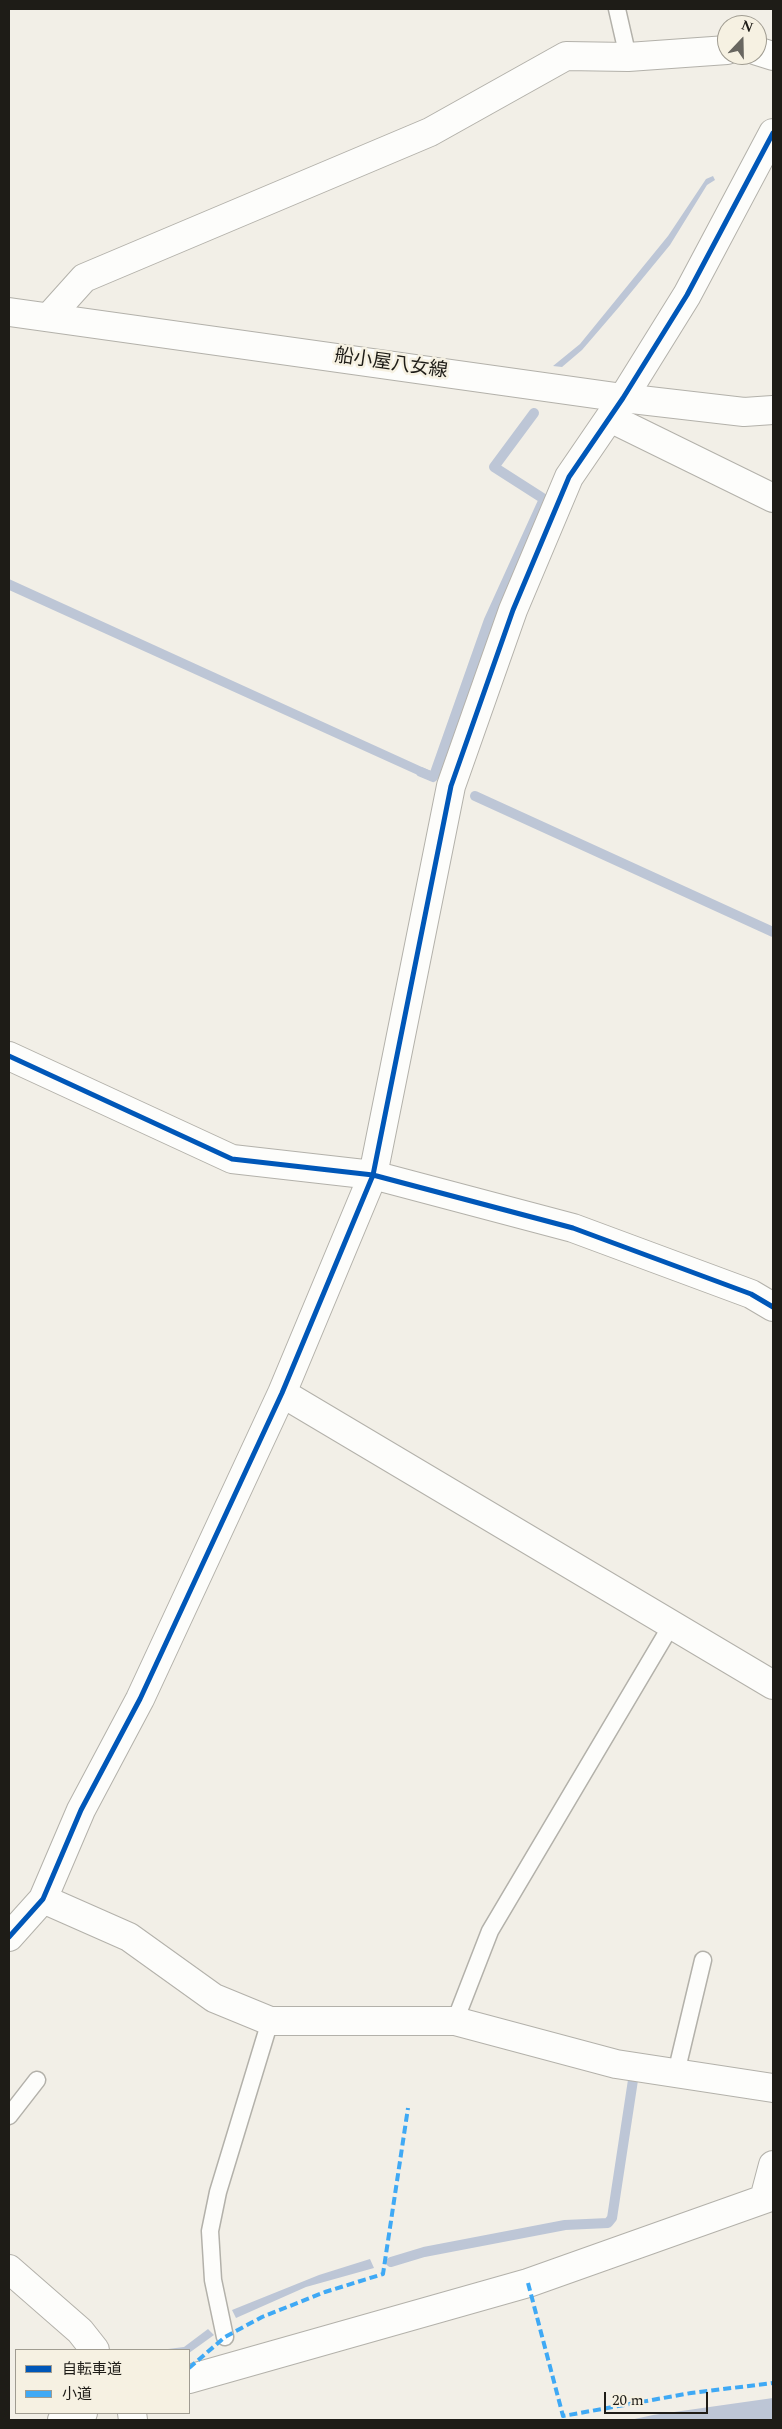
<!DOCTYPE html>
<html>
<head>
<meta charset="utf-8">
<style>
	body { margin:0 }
	#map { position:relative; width:782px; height:2429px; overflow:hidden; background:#f2efe7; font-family:Spectral,"Noto Sans JP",serif }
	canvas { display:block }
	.frame { position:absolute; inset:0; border:10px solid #1e1c17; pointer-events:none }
	.legend { position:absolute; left:15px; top:2349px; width:175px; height:65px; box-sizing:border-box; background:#f6f1e2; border:1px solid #a09c91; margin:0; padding:6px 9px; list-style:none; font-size:15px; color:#1e1c17 }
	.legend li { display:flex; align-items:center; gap:10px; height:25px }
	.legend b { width:25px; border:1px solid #a09c91 }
	.north { position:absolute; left:717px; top:15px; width:50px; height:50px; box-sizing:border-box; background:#f6f1e2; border:1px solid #a09c91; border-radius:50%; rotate:21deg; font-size:14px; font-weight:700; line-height:20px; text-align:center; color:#1e1c17 }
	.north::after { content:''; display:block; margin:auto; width:18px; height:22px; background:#686660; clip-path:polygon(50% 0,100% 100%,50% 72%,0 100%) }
	.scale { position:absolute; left:604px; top:2392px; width:104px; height:22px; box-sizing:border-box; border:2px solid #1e1c17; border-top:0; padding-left:6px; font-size:15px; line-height:18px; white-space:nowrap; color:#1e1c17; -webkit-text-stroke:4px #f6f1e2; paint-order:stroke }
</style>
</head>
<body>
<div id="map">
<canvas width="782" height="2429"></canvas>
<div class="frame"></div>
<ul class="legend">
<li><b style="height:6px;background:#0057b8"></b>自転車道</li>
<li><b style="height:6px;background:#3fa9f5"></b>小道</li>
</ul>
<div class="north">N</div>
<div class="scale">20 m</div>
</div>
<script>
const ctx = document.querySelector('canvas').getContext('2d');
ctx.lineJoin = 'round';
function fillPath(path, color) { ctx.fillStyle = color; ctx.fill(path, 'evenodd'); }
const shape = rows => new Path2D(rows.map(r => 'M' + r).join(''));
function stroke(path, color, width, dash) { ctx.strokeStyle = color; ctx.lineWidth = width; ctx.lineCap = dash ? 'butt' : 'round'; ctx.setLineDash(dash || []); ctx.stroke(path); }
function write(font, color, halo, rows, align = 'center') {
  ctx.font = font + ' Spectral,"Noto Sans JP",serif'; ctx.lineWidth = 5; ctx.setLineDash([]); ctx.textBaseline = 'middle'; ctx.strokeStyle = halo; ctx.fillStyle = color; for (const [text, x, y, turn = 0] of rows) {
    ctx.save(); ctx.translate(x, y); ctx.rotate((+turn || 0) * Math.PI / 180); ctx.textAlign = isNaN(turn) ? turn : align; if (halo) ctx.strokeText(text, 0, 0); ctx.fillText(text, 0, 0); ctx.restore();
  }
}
fillPath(shape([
	[713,176,715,180,707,185,670,245,619,307,582,350,562,367,553,366,580,344,668,236,706,179],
	[9,579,435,773,431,781,9,590],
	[370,2259,374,2268,306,2287,236,2318,232,2310,319,2275],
	[208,2329,214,2335,189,2353,189,2350,160,2350,184,2347],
	[773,2398,773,2420,630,2420,653,2415]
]), '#bdc6d6');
stroke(shape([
	[421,772,433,777,435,773,489,620,544,499,494,467,534,413],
	[475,796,773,932],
	[391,2262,424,2252,565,2225,608,2223,612,2218,633,2080]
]), '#bdc6d6', 10);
const service = shape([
	[617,9,628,57],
	[455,2021,490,1931,672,1624],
	[676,2073,703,1960],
	[9,2116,37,2080],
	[225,2337,213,2280,210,2231,218,2192,270,2021]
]);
const minor = shape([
	[757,51,773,56],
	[49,317,84,278,430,132,566,56,628,57,727,50],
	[610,418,773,498],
	[9,1056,232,1159,373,1175,573,1228,751,1294,773,1307],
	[282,1393,773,1685],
	[43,1899,129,1937,214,1998,270,2021,455,2021,616,2064,773,2088],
	[9,1937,43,1899,81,1810,140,1699,282,1393,373,1175,451,786,513,610,569,477,623,398,687,295,773,133],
	[764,2199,773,2165],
	[9,2269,80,2331,95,2350],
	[189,2379,528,2283,773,2196],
	[132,2413,133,2420],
	[62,2420,83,2413]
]);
const secondary = shape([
	[9,312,623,398,744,412,773,410]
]);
stroke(service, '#b3b1aa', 19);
stroke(minor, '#b3b1aa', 30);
stroke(secondary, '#b3b1aa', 30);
stroke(service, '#fdfdfb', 16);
stroke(minor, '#fdfdfb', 28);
stroke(secondary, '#fdfdfb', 28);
stroke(shape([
	[528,2283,563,2416,691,2393,773,2383],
	[189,2368,225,2337,262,2317,325,2292,383,2274,408,2108]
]), '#3fa9f5', 4, [8, 4]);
stroke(shape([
	[9,1056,232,1159,373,1175,573,1228,751,1294,773,1307],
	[9,1937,43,1899,81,1810,140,1699,282,1393,373,1175,451,786,513,610,569,477,623,398,687,295,773,133]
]), '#0057b8', 5);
write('19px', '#1e1c17', '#f6f1e2', [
	["船小屋八女線",391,365,8]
]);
</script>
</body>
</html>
